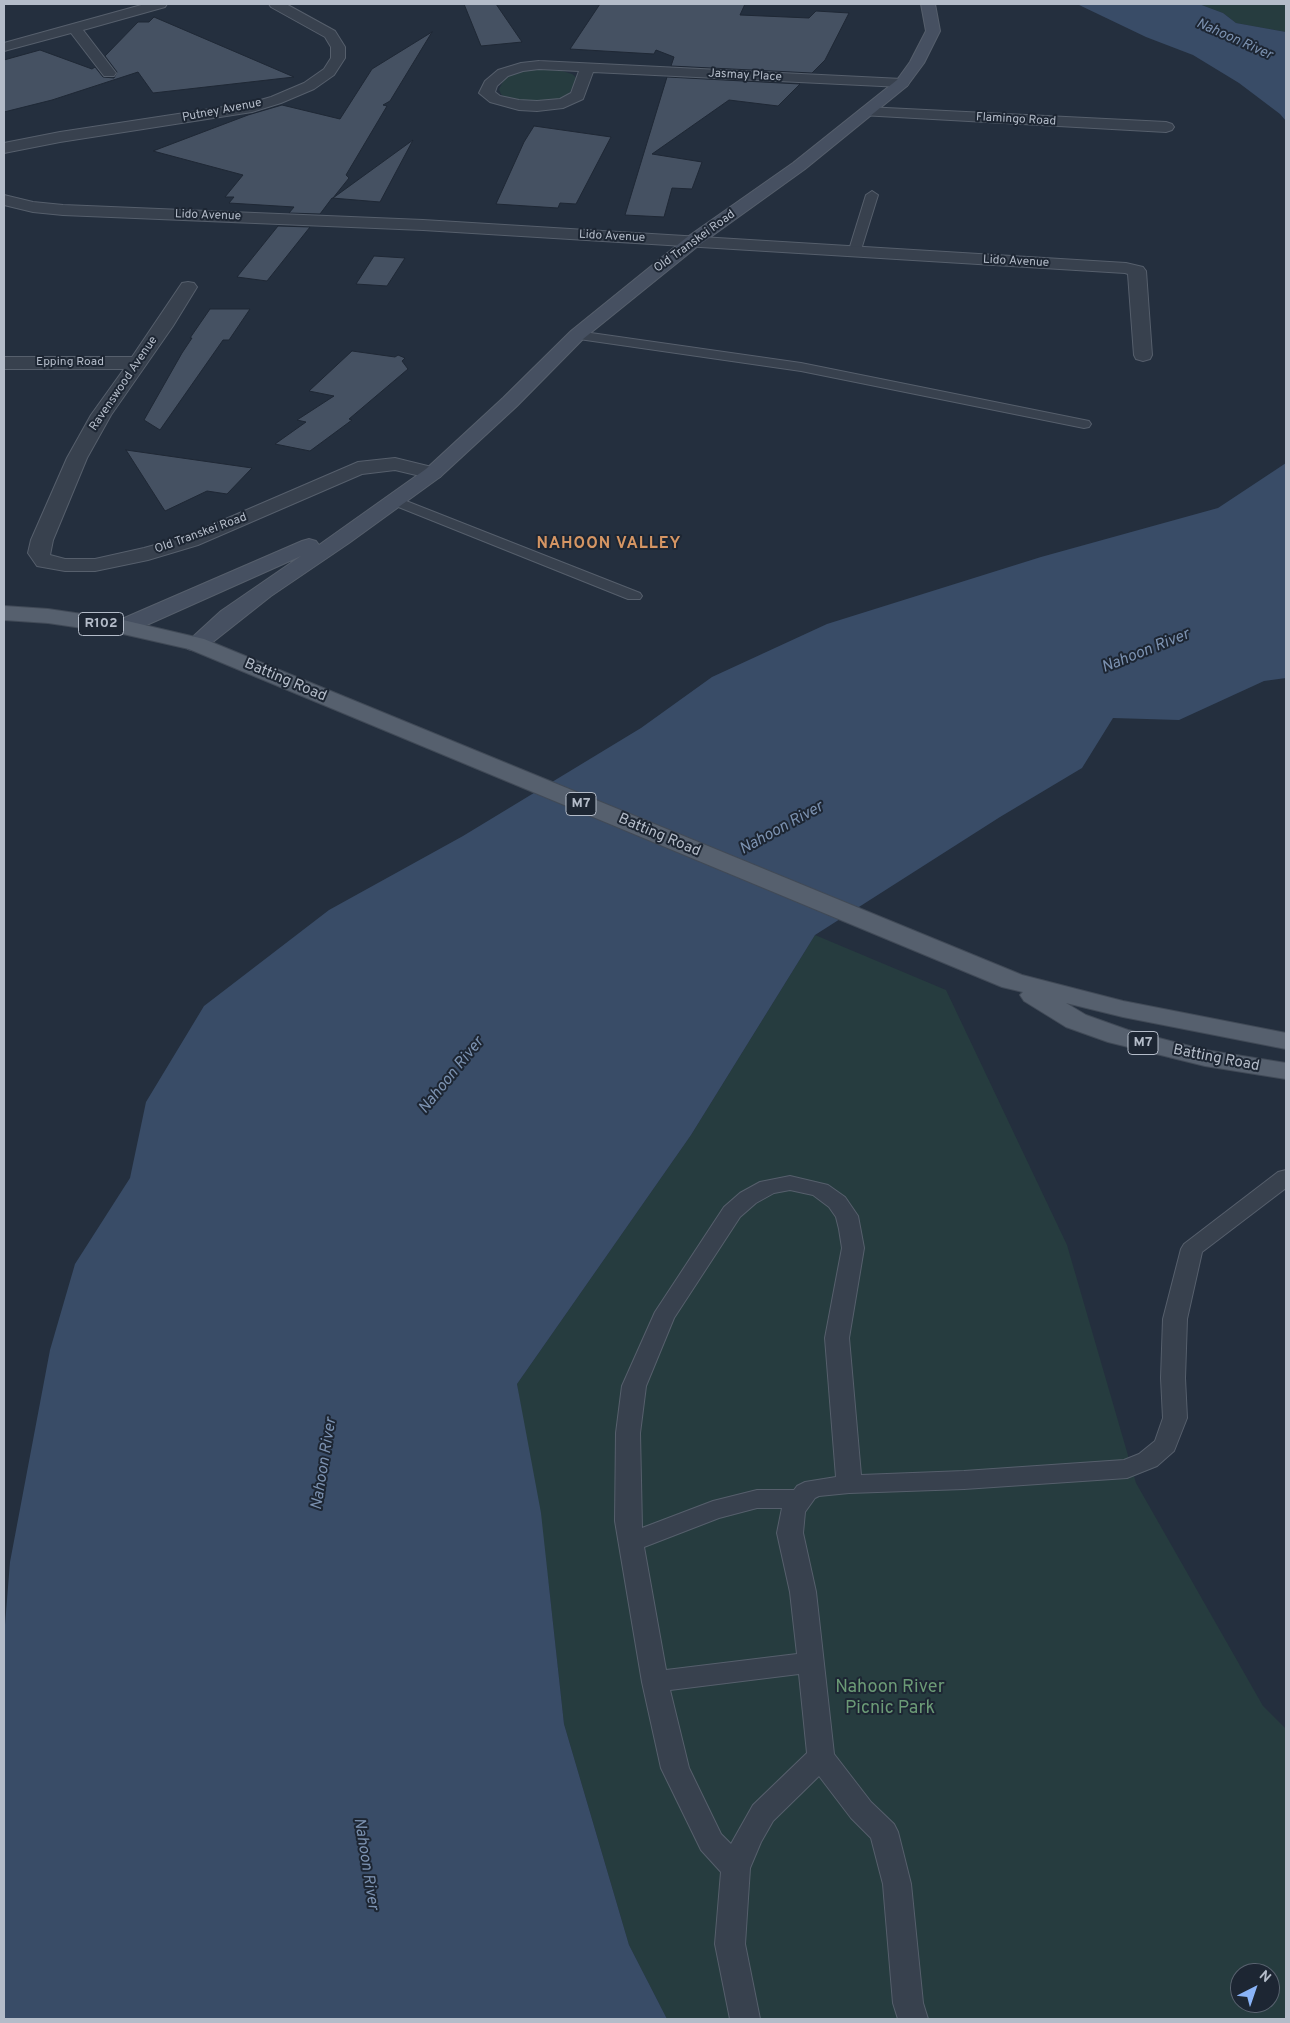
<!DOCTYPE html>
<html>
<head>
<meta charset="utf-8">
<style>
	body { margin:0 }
	#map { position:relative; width:1290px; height:2023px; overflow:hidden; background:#242f3e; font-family:Overpass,sans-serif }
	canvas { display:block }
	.frame { position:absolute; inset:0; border:5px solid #b4bcc9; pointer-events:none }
	.north { position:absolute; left:1230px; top:1963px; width:50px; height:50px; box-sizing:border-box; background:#1d2633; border:1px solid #59626f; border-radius:50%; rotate:41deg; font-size:14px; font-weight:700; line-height:20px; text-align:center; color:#b4bcc9 }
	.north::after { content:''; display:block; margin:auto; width:18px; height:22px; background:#8ab4f8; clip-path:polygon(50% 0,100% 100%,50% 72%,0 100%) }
</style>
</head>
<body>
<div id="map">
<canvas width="1290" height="2023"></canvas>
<div class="frame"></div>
<div class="north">N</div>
</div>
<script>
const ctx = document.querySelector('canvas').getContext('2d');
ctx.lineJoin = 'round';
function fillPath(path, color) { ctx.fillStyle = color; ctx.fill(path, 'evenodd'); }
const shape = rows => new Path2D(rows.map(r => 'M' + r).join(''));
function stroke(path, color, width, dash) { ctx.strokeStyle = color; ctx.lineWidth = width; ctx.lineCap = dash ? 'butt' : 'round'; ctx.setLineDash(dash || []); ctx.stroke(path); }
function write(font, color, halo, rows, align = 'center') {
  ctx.font = font + ' Overpass,sans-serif'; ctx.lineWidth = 4; ctx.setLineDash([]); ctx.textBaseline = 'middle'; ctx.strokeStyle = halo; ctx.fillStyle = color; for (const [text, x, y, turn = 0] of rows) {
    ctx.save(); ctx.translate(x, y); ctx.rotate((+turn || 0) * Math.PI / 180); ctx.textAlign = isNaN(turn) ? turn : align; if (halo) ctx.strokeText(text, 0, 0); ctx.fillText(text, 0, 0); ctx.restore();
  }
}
fillPath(shape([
	[1199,4,1286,4,1286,32,1236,23,1223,13],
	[538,69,562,71,572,74,578,79,568,95,557,101,530,102,507,99,501,94,499,89,506,76,522,71],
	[815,935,946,990,1067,1245,1136,1483,1263,1706,1286,1729,1286,2019,667,2019,629,1945,564,1724,549,1587,517,1384,691,1135],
	[1240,1973,1270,1973,1270,2003,1240,2003]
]), '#263c3f');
fillPath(shape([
	[1077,4,1199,4,1223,13,1236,23,1286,32,1286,121,1280,114,1239,83,1193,55,1146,37],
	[1286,463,1286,678,1264,681,1179,720,1113,718,1082,768,1000,817,815,935,691,1135,517,1384,541,1513,564,1724,629,1945,667,2019,4,2019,4,1637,10,1562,50,1350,75,1264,130,1178,146,1102,204,1006,329,910,463,836,641,728,712,677,827,624,1041,557,1218,508]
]), '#394c67');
const building = shape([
	[464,4,496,4,522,42,481,46,464,4],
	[600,4,745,4,740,15,809,18,816,11,849,13,825,60,812,73,671,66,674,57,656,50,654,54,570,49,600,4],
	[154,17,294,77,153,93,138,72,52,100,4,112,4,60,40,50,92,69,95,67,103,77,114,78,117,72,105,56,138,22,149,22,154,17],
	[432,32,390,101,383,105,387,106,346,175,349,178,333,198,413,140,380,202,332,198,320,214,289,213,294,207,229,203,234,197,225,197,243,175,153,151,248,115,282,105,340,119,372,69,432,32],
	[667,77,800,84,778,106,729,100,652,154,702,162,692,189,672,188,664,217,625,215,667,77],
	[534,126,611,137,576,204,560,203,558,208,496,204,524,142,534,126],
	[278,226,310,227,267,281,237,277,278,226],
	[374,256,405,258,387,286,356,284,374,256],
	[210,309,250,309,229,340,223,340,160,430,144,420,182,353,192,338,190,338,210,309],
	[352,351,395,357,398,355,405,358,402,361,408,369,349,419,352,420,310,451,275,444,306,422,297,420,334,396,309,391,352,351],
	[126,450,252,468,227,494,207,491,165,511,126,450]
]);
fillPath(building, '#455162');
stroke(building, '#1f2835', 1);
const service = shape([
	[872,191,878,195,860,253,858,256,850,256,848,253,866,195,872,191],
	[577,331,801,363,1084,420,1089,421,1091,424,1089,427,1084,428,801,371,572,338,570,335,577,331],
	[396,497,640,593,642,596,640,599,628,599,391,504,389,501,391,498,396,497],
	[1286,1170,1286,1188,1202,1252,1187,1319,1185,1378,1187,1418,1174,1451,1157,1466,1127,1478,964,1489,849,1493,819,1496,815,1498,805,1512,803,1533,816,1592,834,1754,871,1802,894,1824,898,1832,911,1884,923,2003,928,2019,898,2019,893,2003,883,1884,871,1838,851,1818,819,1776,773,1821,761,1842,750,1868,745,1944,760,2019,730,2019,715,1944,721,1872,701,1850,661,1768,642,1682,615,1521,616,1433,622,1386,655,1312,724,1207,740,1193,760,1182,790,1176,828,1185,845,1197,858,1216,864,1248,849,1338,861,1475,964,1471,1124,1460,1139,1454,1155,1441,1163,1418,1161,1378,1163,1319,1181,1249,1184,1244,1278,1172,1286,1170],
	[790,1190,813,1195,829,1207,836,1217,839,1229,842,1248,825,1338,836,1477,805,1482,797,1486,794,1490,757,1490,713,1501,642,1528,640,1433,646,1386,674,1318,740,1217,756,1203,774,1193,790,1190],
	[757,1508,782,1508,777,1533,790,1592,797,1654,666,1670,644,1547,719,1518,757,1508],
	[799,1674,807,1753,753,1805,731,1844,721,1834,689,1768,670,1690,799,1674]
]);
const minor = shape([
	[145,4,167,4,165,7,83,30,116,73,114,76,104,76,71,33,4,51,4,43,145,4],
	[269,4,286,4,335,31,345,47,345,58,334,75,314,89,281,103,252,112,60,142,4,153,4,143,60,132,250,103,271,97,304,83,324,69,331,58,331,47,325,37,271,7,269,4],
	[539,61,902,79,907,80,909,83,907,86,902,87,593,72,583,99,563,108,537,111,519,110,490,102,479,93,485,81,498,70,521,63,539,61],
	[539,69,579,71,571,93,560,99,537,101,519,100,500,96,495,92,497,86,508,76,523,71,539,69],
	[866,107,1166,122,1172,124,1174,127,1172,130,1166,132,861,115,858,112,861,109,866,107],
	[4,195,33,202,63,205,423,220,1126,263,1143,267,1146,271,1152,355,1150,359,1143,361,1136,359,1134,355,1128,274,1125,273,423,230,63,215,33,212,4,205,4,195],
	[188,282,194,283,197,287,173,326,111,415,87,458,53,540,50,555,65,559,95,559,144,548,184,537,358,462,395,458,440,469,443,473,440,477,433,479,395,470,362,474,198,545,148,560,95,571,65,571,37,566,28,553,31,540,67,458,91,415,124,369,4,369,4,357,132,357,182,283,188,282]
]);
const secondary = shape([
	[921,4,935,4,940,31,924,63,907,86,805,169,698,246,583,339,517,406,440,477,349,543,271,596,204,649,196,651,188,649,185,644,221,611,301,556,131,632,123,634,115,632,112,627,115,622,302,541,309,539,316,541,319,545,426,469,503,398,571,331,686,238,793,163,897,80,910,62,926,31,921,4]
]);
const primary = shape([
	[4,606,48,609,123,620,204,639,1022,975,1123,1001,1286,1033,1286,1049,1123,1017,1066,1003,1086,1015,1128,1030,1205,1050,1286,1063,1286,1079,1205,1066,1108,1042,1066,1027,1024,1001,1020,995,1023,992,1002,987,189,649,123,634,48,623,4,620,4,606]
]);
stroke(service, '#565f6c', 2);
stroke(minor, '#565f6c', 2);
stroke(secondary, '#565f6c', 2);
stroke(primary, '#414a57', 2);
fillPath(service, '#38414e');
fillPath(minor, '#38414e');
fillPath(secondary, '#465061');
fillPath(primary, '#56606e');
write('12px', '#b4bcc9', '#1d2633', [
	["Jasmay Place",745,76,3],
	["Putney Avenue",222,111,-11],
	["Flamingo Road",1016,120,3],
	["Lido Avenue",208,216,2],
	["Lido Avenue",612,237,3],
	["Old Transkei Road",695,242,-36],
	["Lido Avenue",1016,262,3],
	["Epping Road",70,363],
	["Ravenswood Avenue",124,384,-56],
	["Old Transkei Road",201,534,-20]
]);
write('italic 14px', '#7c92b1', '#1d2633', [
	["Nahoon River",1234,40,24]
]);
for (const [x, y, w] of [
	[101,624,45],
	[581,804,30],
	[1143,1043,30]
]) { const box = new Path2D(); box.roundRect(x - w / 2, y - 11.5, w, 23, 4); ctx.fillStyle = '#1d2633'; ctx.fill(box); stroke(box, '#b4bcc9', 1); }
write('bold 14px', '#b4bcc9', null, [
	["R102",101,624],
	["M7",581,804],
	["M7",1143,1043]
]);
write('15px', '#b4bcc9', '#1d2633', [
	["Batting Road",285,681,23],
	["Batting Road",659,836,23],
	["Batting Road",1216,1059,11]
]);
ctx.letterSpacing = '1px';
write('bold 16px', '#d59563', '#1d2633', [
	["NAHOON VALLEY",609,545]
]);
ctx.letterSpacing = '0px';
write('italic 16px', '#7c92b1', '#1d2633', [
	["Nahoon River",1146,652,-22],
	["Nahoon River",782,829,-29],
	["Nahoon River",452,1076,-51],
	["Nahoon River",325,1464,-81],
	["Nahoon River",365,1864,81]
]);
write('18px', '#6b9a76', '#1d2633', [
	["Nahoon River",890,1688],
	["Picnic Park",890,1709]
]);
</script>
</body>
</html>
